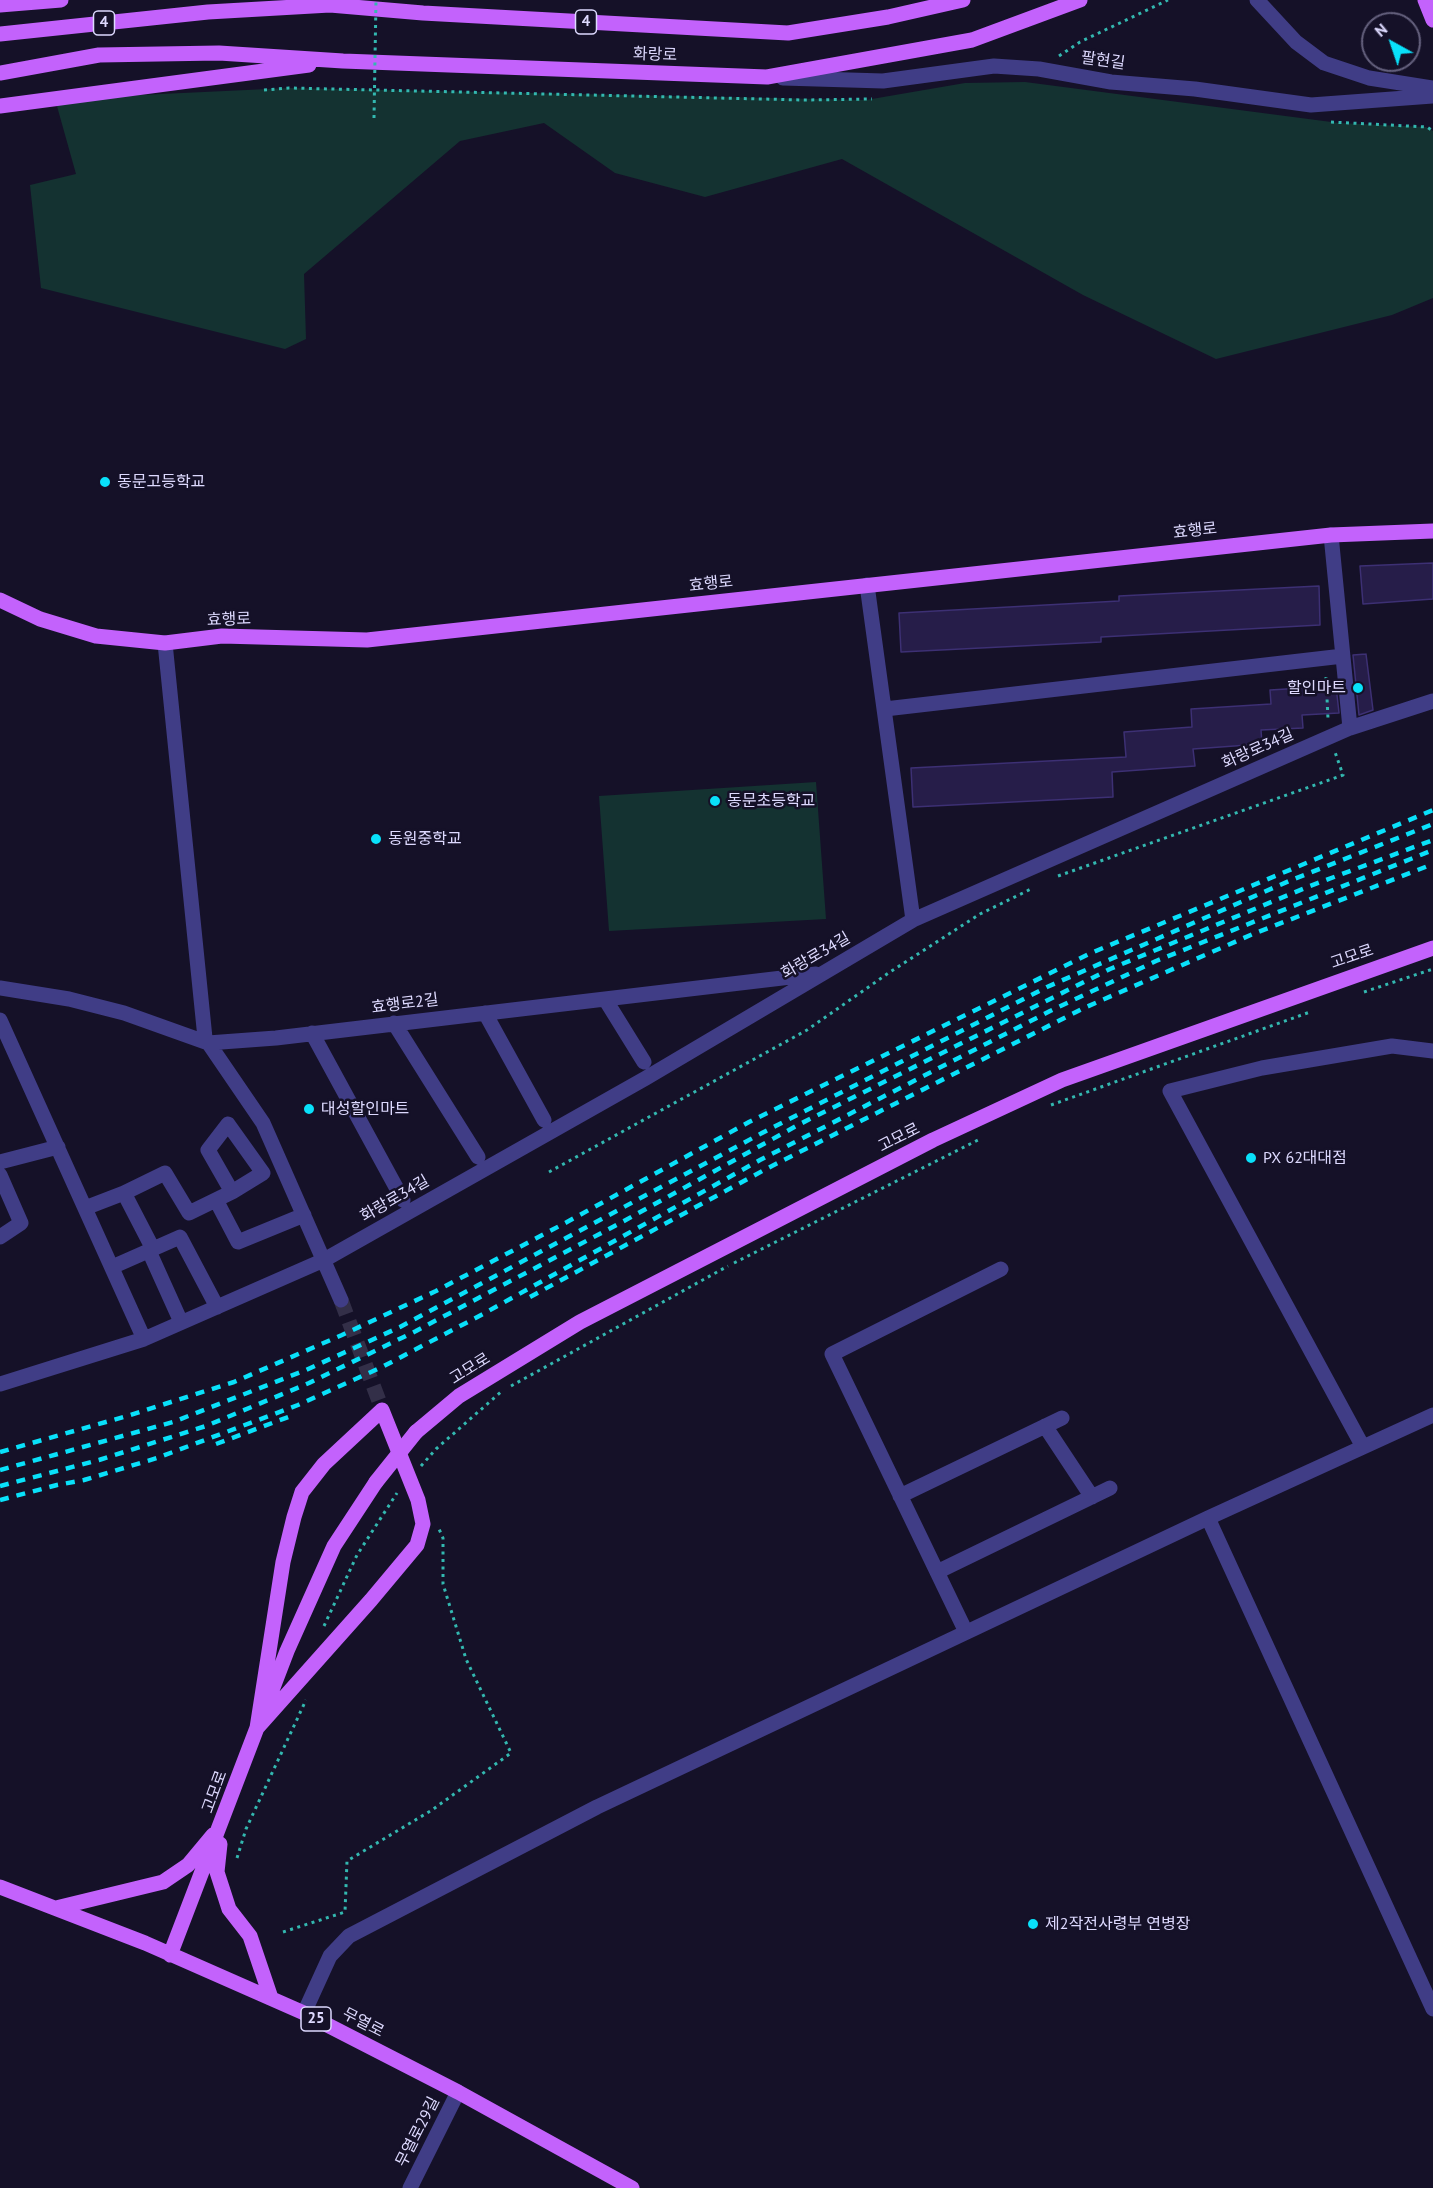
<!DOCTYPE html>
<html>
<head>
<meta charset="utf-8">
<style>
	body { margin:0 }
	#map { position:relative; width:1433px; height:2188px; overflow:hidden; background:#151128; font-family:"PT Sans",sans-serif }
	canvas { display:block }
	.north { position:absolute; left:1361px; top:12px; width:60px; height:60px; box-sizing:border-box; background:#151128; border:2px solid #65617e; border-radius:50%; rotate:320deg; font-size:16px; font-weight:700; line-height:24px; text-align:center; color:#ddd9fe }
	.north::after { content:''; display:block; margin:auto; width:21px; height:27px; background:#09e1fa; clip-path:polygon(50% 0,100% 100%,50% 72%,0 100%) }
</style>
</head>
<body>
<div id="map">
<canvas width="1433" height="2188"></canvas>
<div class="north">N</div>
</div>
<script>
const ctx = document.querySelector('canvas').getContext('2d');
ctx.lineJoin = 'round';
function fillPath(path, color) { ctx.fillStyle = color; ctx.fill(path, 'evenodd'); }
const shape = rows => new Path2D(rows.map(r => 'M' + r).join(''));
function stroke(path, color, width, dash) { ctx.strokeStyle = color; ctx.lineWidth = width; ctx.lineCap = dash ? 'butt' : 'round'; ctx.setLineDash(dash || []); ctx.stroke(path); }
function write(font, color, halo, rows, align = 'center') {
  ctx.font = font + ' "PT Sans","Noto Sans KR",sans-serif'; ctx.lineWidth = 5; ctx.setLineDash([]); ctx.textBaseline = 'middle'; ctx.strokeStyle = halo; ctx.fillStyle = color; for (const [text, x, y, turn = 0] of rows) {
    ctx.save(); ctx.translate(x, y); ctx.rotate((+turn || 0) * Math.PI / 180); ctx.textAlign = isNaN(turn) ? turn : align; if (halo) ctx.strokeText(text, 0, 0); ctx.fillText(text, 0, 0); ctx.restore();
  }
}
fillPath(shape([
	[1025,82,1339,123,1426,127,1433,131,1433,298,1392,315,1216,359,1083,295,842,159,705,197,615,173,544,123,460,141,304,274,306,339,285,349,41,288,30,185,76,174,55,99,289,88,866,100,965,83],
	[816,782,826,919,609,931,599,796]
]), '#143231');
const building = shape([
	[1433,563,1433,599,1363,604,1360,566,1433,563],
	[1319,586,1320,625,1101,637,1101,642,901,652,899,613,1119,601,1119,596,1319,586],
	[1366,654,1373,710,1359,715,1353,655,1366,654],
	[1336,686,1339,713,1302,715,1303,728,1261,730,1262,744,1193,749,1195,766,1112,772,1113,797,913,807,911,768,1126,757,1124,732,1192,727,1191,709,1271,704,1270,690,1336,686]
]);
fillPath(building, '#261d49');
stroke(building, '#3d3074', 1.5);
stroke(shape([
	[341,1300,379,1401]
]), '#332f48', 15, [15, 8]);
stroke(shape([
	[1059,56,1080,42,1168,0],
	[264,90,289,88,804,100,872,99],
	[1331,122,1427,127,1433,131],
	[1326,677,1328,719],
	[1058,876,1343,775,1335,752],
	[1364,992,1433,969],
	[1051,1105,1310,1012],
	[549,1172,807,1030,890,972,980,914,1033,888],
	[734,1263,980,1139],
	[511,1386,728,1266],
	[421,1466,436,1449,502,1391],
	[324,1626,357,1555,397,1493],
	[237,1858,246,1829,306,1700],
	[283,1932,345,1912,347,1861,432,1810,511,1753,466,1659,443,1584,443,1538,439,1529]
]), '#33b8b0', 3, [3, 4.5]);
stroke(shape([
	[1257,0,1296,42,1324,63,1369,78,1433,88],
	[783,78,883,81,994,66,1039,69,1111,82,1195,89,1311,105,1433,96],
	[1331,535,1350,728],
	[867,585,913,920],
	[165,643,205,1038,263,1123,341,1300],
	[885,709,1343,656],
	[0,988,69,999,124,1013,208,1043,276,1038,816,974],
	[605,999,644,1062],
	[485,1013,544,1120],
	[0,1020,144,1339],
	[394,1023,478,1157],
	[312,1033,403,1200],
	[0,1162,58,1147],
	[0,1175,21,1223,0,1237],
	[124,1193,165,1173,189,1213,232,1192,208,1150,228,1124,263,1173,232,1192],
	[216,1200,238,1242,304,1215],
	[85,1208,124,1193,153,1249],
	[149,1251,181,1322],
	[112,1267,180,1237,217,1307],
	[0,1384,144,1339,324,1260,646,1078,913,920,1350,728,1433,701],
	[1045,1426,1092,1497],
	[1363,1447,1170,1091,1262,1068,1392,1046,1433,1051],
	[900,1496,1062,1418],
	[1208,1518,1433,2009],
	[937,1572,1110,1488],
	[966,1632,832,1354,1001,1269],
	[304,2013,330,1956,349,1936,597,1807,1208,1518,1433,1415],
	[410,2188,458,2092]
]), '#403d86', 15);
stroke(shape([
	[1425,0,1433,20],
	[0,5,61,0],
	[0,34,208,12,330,5,423,13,788,33,888,17,963,0],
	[0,73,99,55,219,53,343,61,767,77,972,40,1080,0],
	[0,106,309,65],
	[0,600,40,619,96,636,165,643,222,636,367,640,1331,535,1433,531],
	[382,1410,418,1500,423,1524,417,1545,371,1600,257,1728,283,1562,294,1517,302,1492,324,1464,382,1410],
	[416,1432,459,1396,580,1322,933,1140,1062,1080,1433,948],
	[269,1698,287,1651,334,1546,376,1482],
	[220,1844,217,1872,229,1909,250,1936,271,1998],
	[0,1887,145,1943,304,2013,458,2092,632,2188],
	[56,1908,163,1882,188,1865,213,1835],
	[170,1955,260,1720]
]), '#c362fc', 15);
stroke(shape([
	[530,1297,766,1169,1084,1008,1253,934,1433,864],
	[216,1444,291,1416],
	[0,1452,127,1416,234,1382,342,1335,436,1291,567,1222,749,1122,1091,953,1433,810],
	[0,1470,173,1422,306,1370,400,1327,762,1133,1047,987,1289,881,1433,824],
	[0,1486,99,1460,206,1426,309,1383,416,1331,624,1221,798,1125,1110,969,1310,886,1433,840],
	[0,1500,57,1485,84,1480,157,1458,298,1405,382,1367,483,1314,760,1160,1050,1011,1156,961,1433,850]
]), '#09e1fa', 4.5, [9, 8]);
stroke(shape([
	[374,118,376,0]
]), '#33b8b0', 3, [3, 4.5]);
stroke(shape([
	[376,1482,416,1432]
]), '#c362fc', 15);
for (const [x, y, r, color] of [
	[105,482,6,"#09e1fa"],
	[1358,688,6,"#09e1fa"],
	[715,801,6,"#09e1fa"],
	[376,839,6,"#09e1fa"],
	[309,1109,6,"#09e1fa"],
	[1251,1158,6,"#09e1fa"],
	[1033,1924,6,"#09e1fa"]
]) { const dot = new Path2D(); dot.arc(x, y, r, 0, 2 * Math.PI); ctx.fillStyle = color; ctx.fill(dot); stroke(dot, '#151128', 2); }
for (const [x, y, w] of [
	[586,22,21],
	[104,23,21],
	[316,2019,30]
]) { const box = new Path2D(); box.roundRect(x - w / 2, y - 12, w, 24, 4.5); ctx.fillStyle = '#151128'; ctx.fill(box); stroke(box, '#ddd9fe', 1.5); }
write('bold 15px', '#ddd9fe', null, [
	["4",586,22],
	["4",104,23],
	["25",316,2019]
]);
write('16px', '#ddd9fe', '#151128', [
	["화랑로",655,55,2],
	["팔현길",1103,61,8],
	["효행로",1195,531,-6],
	["효행로",711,584,-6],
	["효행로",229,620,-2],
	["화랑로34길",1258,749,-24],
	["화랑로34길",816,956,-30],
	["고모로",1352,957,-19],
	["효행로2길",405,1004,-7],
	["고모로",899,1138,-27],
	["화랑로34길",395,1199,-30],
	["고모로",470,1369,-32],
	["고모로",215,1792,-70],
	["무열로",363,2023,27],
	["무열로29길",418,2132,-63]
]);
write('16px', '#ddd9fe', '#151128', [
	["동문고등학교",117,482],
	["할인마트",1346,688,"right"],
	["동문초등학교",727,801],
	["동원중학교",388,839],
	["대성할인마트",321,1109],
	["PX 62대대점",1263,1158],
	["제2작전사령부 연병장",1045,1924]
], 'left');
</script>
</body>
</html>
